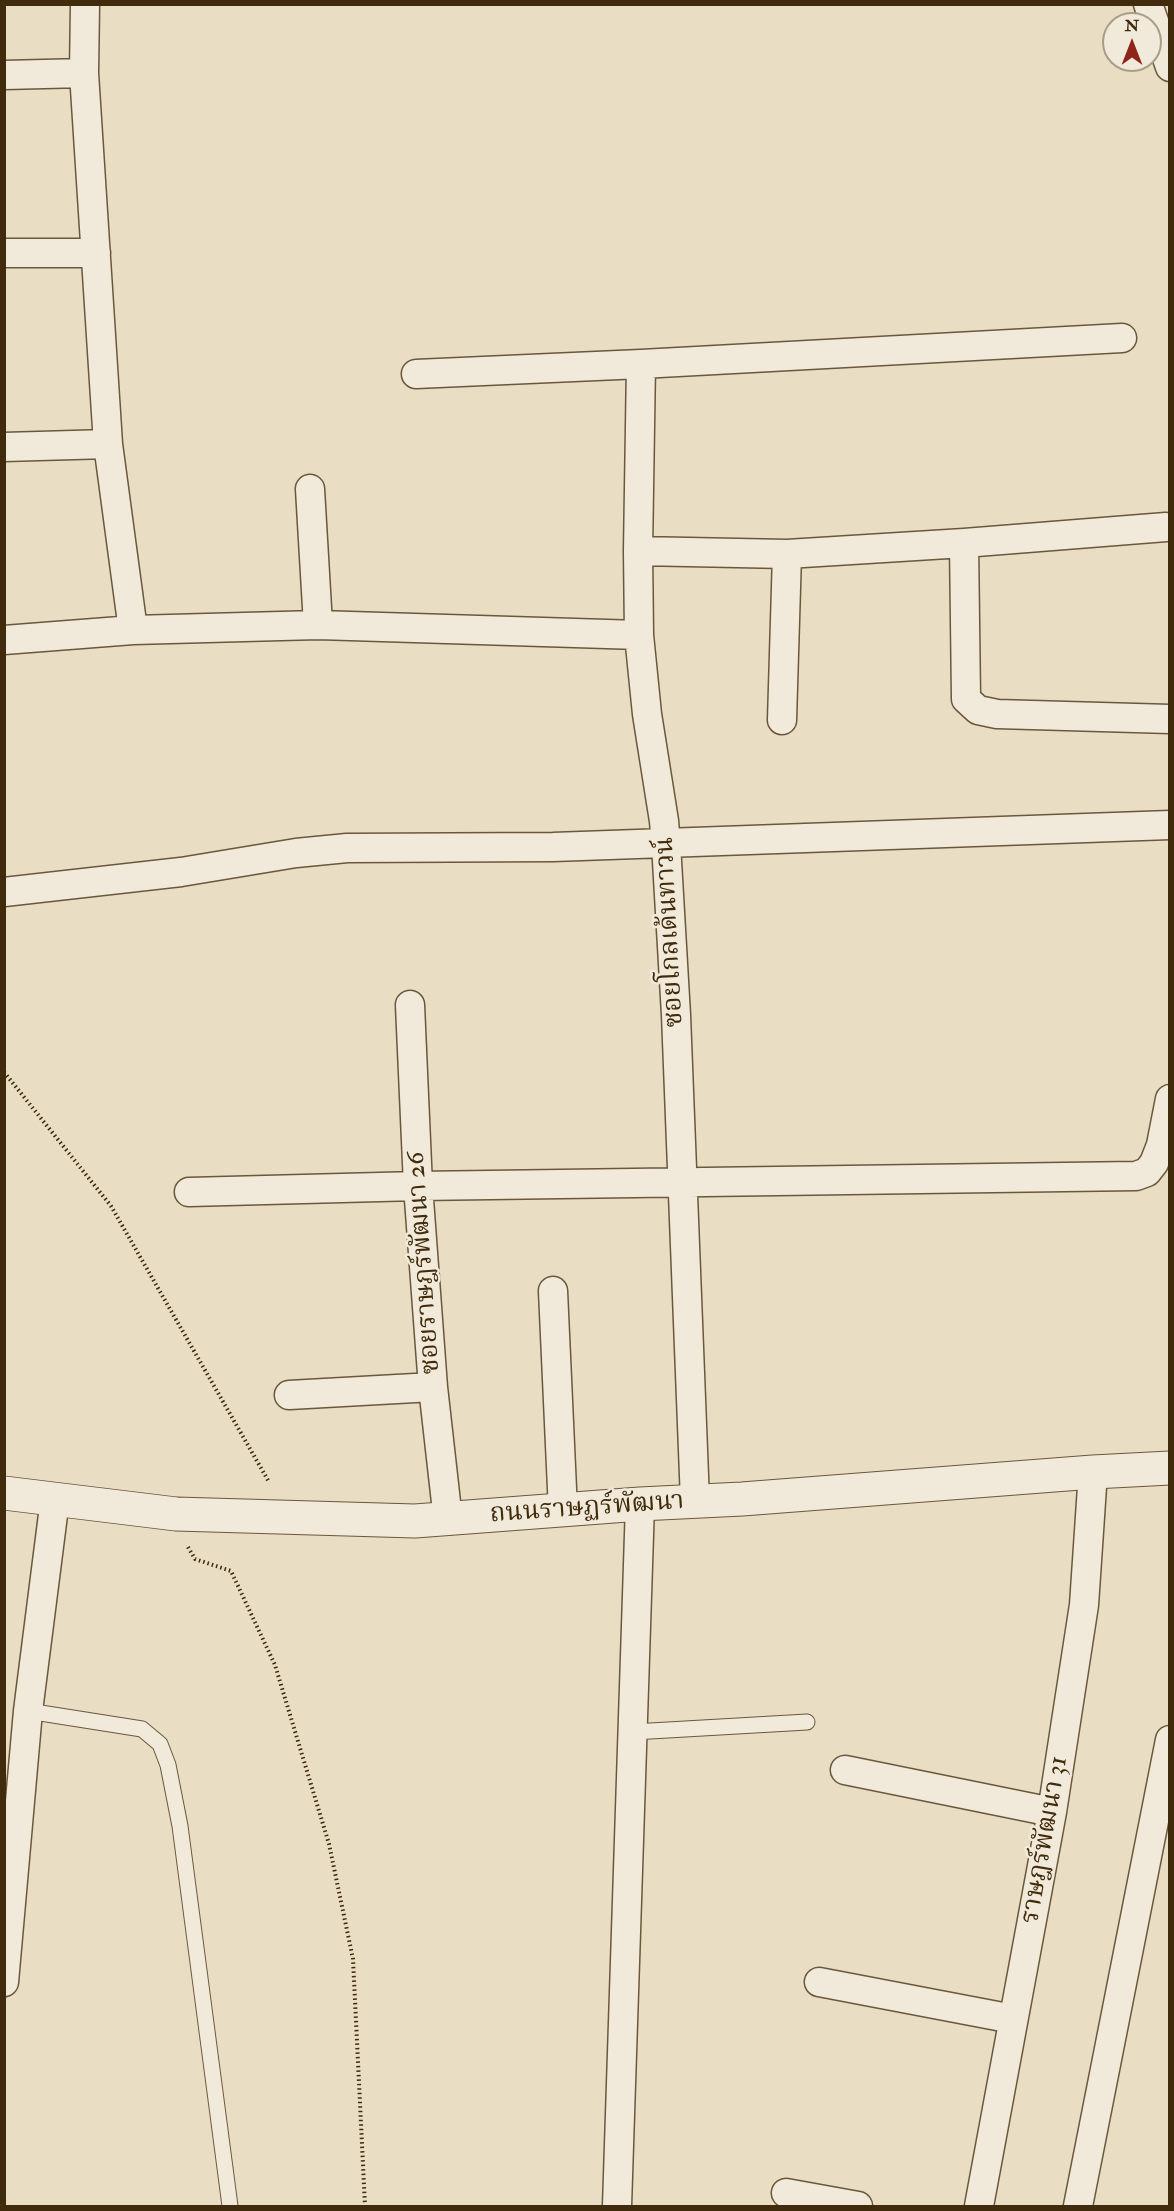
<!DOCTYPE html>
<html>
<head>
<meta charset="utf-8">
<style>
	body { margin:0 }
	#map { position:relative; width:1174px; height:2211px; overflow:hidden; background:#e9ddc4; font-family:"IM FELL Double Pica",serif }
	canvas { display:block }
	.frame { position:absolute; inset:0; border:6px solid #402b0c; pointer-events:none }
	.north { position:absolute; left:1102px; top:12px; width:60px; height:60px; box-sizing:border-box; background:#f1e9d9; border:2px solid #aa9d87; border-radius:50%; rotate:0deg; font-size:16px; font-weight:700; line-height:24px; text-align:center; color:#402b0c }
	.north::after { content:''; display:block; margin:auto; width:21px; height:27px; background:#8f2418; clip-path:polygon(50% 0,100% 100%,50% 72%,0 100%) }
</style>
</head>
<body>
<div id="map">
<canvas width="1174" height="2211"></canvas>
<div class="frame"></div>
<div class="north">N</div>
</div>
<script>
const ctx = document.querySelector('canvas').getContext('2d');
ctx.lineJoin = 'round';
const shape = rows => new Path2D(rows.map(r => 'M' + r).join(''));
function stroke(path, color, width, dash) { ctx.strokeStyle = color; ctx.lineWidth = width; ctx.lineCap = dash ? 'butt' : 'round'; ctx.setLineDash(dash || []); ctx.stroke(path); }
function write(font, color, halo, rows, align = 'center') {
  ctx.font = font + ' "IM FELL Double Pica","Noto Serif Thai",serif'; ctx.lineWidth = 5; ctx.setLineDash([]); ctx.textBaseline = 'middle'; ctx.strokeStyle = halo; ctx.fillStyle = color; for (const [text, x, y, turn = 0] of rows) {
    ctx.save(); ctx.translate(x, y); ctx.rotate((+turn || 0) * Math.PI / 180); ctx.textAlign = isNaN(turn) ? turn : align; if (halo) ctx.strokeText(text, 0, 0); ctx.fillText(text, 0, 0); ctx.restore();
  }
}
const service = shape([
	[28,1711,142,1729,160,1744,168,1765,180,1826,230,2206],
	[633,1732,807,1722]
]);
const minor = shape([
	[85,4,84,73,108,444,133,630],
	[1148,4,1170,67],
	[4,75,84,73],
	[4,253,96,253],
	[641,364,638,551,639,635,647,714,664,821,666,844,676,1015,695,1501],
	[416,374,641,364,1122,338],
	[4,447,108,444],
	[310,489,318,625],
	[964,543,966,699,978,710,997,714,1170,719],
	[638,551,787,554,964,543,1166,527],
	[4,640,133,630,318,625,639,635],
	[782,720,787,554],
	[4,892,181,872,296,853,347,848,553,847,1170,825],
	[410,1005,418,1186,433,1387,448,1520],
	[189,1192,418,1186,1136,1176,1147,1172,1154,1163,1161,1145,1170,1099],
	[553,1291,563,1511],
	[289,1395,433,1387],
	[845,1770,1052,1812],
	[4,1982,28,1711,55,1499],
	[819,1982,1013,2019],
	[786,2193,858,2206],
	[617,2206,640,1504],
	[979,2206,1052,1812,1084,1605,1093,1472],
	[1078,2206,1170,1740]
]);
const tertiary = shape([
	[4,1493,176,1514,415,1521,640,1504,742,1499,1093,1472,1170,1468]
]);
stroke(service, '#6a583a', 17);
stroke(minor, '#6a583a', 31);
stroke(tertiary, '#6a583a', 35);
stroke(shape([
	[4,1072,111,1206,269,1482],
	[188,1547,195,1559,231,1571,275,1665,329,1844,353,1959,365,2206]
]), '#402b0c', 4, [1.5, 3]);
stroke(service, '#f1e9d9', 15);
stroke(minor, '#f1e9d9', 28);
stroke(tertiary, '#f1e9d9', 33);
write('26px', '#402b0c', '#f1e9d9', [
	["ซอยโกลเด้นทาวน์",671,932,-93],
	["ซอยราษฎร์พัฒนา 26",425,1263,-94],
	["ถนนราษฏร์พัฒนา",587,1509,-4],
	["ราษฎร์พัฒนา 31",1046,1840,-80]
]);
</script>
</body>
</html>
